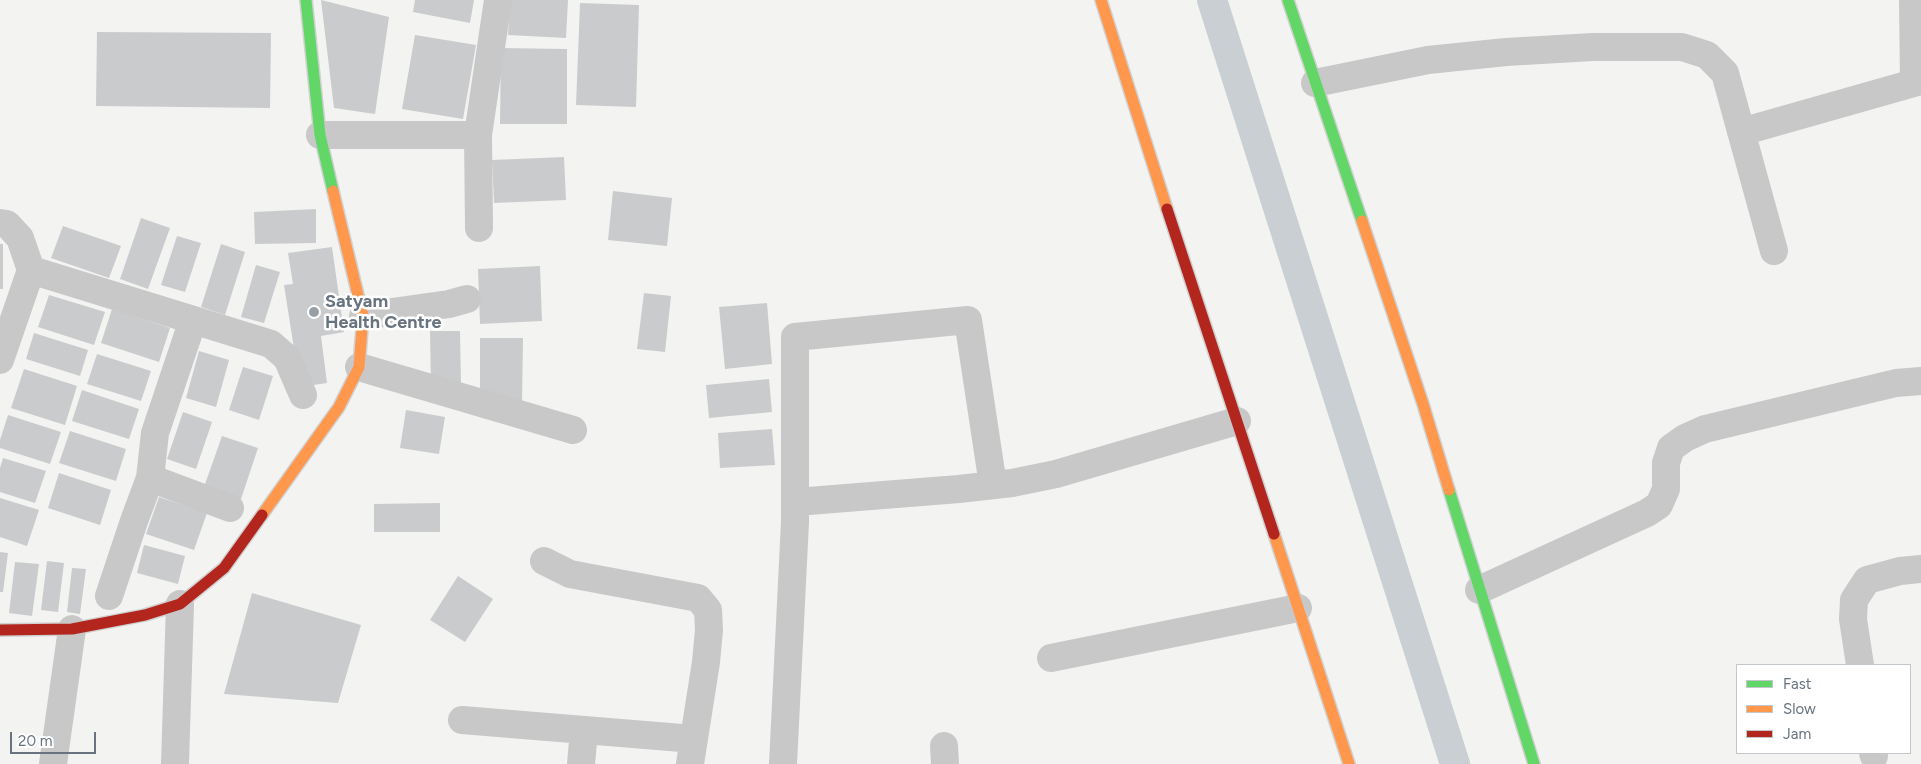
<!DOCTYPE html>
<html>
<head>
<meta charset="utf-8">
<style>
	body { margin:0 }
	#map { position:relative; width:1921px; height:764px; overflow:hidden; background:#f3f3f2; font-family:Figtree,sans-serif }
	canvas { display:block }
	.legend { position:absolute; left:1736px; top:664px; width:175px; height:90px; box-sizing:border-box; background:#fff; border:1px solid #c2c7cb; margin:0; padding:6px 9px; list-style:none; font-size:15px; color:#67737e }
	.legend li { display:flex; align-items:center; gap:10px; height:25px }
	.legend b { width:25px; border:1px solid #c2c7cb }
	.scale { position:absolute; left:10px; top:732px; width:86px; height:22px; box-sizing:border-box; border:2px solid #67737e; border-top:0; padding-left:6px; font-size:15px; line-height:18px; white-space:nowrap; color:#67737e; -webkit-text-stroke:4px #fff; paint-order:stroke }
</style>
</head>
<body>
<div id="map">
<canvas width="1921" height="764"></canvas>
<ul class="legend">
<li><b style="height:6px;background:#63d668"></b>Fast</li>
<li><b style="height:6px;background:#ff974d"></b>Slow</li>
<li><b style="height:6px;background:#b3261e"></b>Jam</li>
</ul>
<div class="scale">20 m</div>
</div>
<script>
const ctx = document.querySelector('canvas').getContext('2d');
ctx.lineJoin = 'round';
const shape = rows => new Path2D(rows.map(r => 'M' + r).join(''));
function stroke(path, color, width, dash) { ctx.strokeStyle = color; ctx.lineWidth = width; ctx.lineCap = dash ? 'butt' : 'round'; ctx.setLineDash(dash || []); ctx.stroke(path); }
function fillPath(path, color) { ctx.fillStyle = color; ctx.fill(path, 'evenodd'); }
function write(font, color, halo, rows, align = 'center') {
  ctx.font = font + ' Figtree,sans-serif'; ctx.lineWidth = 5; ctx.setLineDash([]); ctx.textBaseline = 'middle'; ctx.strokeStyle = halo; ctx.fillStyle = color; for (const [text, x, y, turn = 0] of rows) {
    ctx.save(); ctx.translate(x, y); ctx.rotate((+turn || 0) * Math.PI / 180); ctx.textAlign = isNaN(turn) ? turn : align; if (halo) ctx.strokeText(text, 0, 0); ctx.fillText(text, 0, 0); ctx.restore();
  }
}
stroke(shape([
	[1212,0,1455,764]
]), '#c9cfd2', 30);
fillPath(shape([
	[321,0,389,17,375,114,334,108],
	[415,0,474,0,470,23,413,12],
	[510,0,568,0,566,38,508,35],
	[580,3,639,5,636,107,576,105],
	[97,32,271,33,270,108,96,106],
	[415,35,476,45,463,119,402,109],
	[501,48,567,49,567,124,500,124],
	[564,157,566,200,494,203,492,160],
	[613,191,672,198,667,246,608,240],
	[316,209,316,243,255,244,254,212],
	[141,218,170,228,148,289,120,279],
	[63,226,121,246,109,278,51,258],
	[177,236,201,243,185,292,161,285],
	[0,244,3,244,3,289,0,289],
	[221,244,245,252,225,315,201,307],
	[332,247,344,332,321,336,327,383,300,387,284,285,293,284,288,253],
	[256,265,280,272,264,323,241,317],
	[540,266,542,321,480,324,478,269],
	[644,293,671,296,665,352,637,349],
	[49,295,105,312,94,345,38,327],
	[767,303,772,364,725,369,719,307],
	[112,309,170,328,159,362,101,343],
	[430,331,460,331,461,386,431,387],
	[34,333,88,350,80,376,26,359],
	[480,338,523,338,522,401,480,401],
	[199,351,229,360,216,407,186,398],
	[97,354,151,371,141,401,87,384],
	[243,367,273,376,259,420,229,410],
	[24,369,77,386,65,425,11,408],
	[769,379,772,412,709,418,706,385],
	[82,390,139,409,129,439,72,421],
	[406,410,445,417,439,454,400,448],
	[183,412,212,422,196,469,167,459],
	[8,415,61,432,50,464,0,448,0,440],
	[772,429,775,465,720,468,718,433],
	[70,431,126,449,116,481,59,463],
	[222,436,258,448,241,499,204,487],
	[3,458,46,471,35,503,0,492,0,468],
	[59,473,111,490,100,525,48,508],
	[159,497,207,513,194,550,146,534],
	[0,498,39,510,27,546,0,537],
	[440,503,440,532,374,532,374,504],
	[144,545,185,556,178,584,137,573],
	[0,552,8,553,3,592,0,592],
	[47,561,64,563,58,612,41,610],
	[15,562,39,564,32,616,9,613],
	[72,568,86,569,80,614,67,612],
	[458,576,493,599,465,642,430,620],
	[252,593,361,625,338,703,224,694]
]), '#cacbcc');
const fast = shape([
	[306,0,320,135,333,191],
	[1288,0,1362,221],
	[1449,490,1534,764]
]);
const slow = shape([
	[1101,0,1167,209],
	[1362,221,1423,404,1449,490],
	[262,515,339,407,359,367,363,316,333,191],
	[1274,534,1349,764]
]);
const jam = shape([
	[1167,209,1274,534],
	[0,630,72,629,145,615,180,604,224,568,262,515]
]);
stroke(fast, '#d0d1d1', 14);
stroke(slow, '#d0d1d1', 14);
stroke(jam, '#d0d1d1', 14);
stroke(shape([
	[1913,0,1914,82],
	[1315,83,1428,60,1506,52,1593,47,1682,47,1707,55,1725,73,1774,251],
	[1741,132,1921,81],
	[320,135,478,135],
	[0,223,7,224,20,238,31,270],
	[479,228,478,135,498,0],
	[363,316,449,304,467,299],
	[0,360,31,270,271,344,287,358,303,395],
	[359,367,573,430],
	[150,478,230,508],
	[796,502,959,489,1012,483,1056,474,1237,421],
	[544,561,570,574,698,598,708,610,709,630,706,662,690,764],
	[1479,590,1647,513,1659,505,1666,489,1666,463,1671,448,1685,438,1705,429,1871,389,1896,383,1921,381],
	[109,596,134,521,150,478,155,433,193,320],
	[1051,658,1298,608],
	[1860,665,1853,619,1854,600,1867,580,1900,571,1921,569],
	[462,720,694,739],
	[944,746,945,764],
	[1873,753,1874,756],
	[53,764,72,629],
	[175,764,180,604],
	[581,764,584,730],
	[783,764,795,522,795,337,968,320,993,485]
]), '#c8c8c9', 28);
stroke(fast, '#63d668', 11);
stroke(slow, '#ff974d', 11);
stroke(jam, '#b3261e', 11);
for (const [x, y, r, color] of [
	[314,312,6,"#98a0a7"]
]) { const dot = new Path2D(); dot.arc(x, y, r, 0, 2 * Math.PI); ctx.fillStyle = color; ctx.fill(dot); stroke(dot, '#fff', 2); }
write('bold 18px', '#67737e', '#fff', [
	["Satyam",325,302],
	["Health Centre",325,323]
], 'left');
</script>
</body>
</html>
